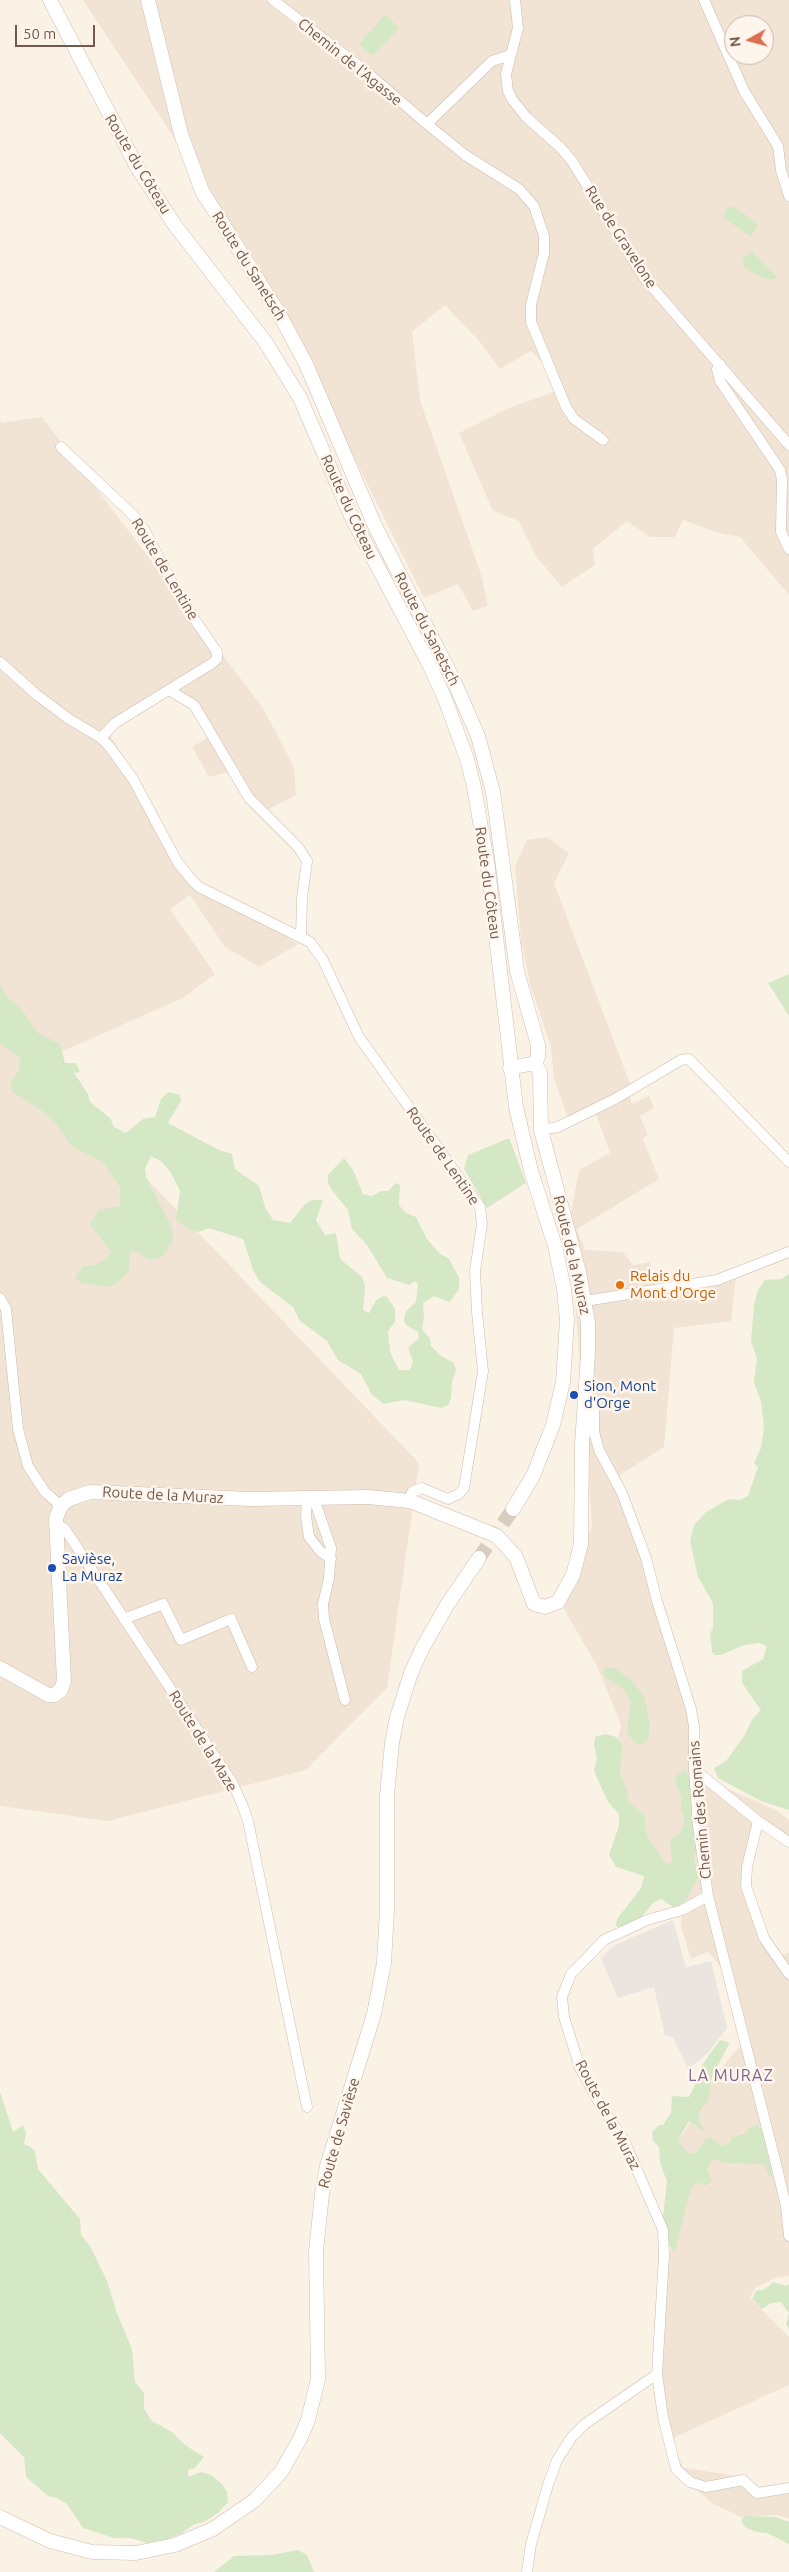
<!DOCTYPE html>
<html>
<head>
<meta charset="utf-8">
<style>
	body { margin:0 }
	#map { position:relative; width:789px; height:2572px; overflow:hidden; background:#fbf2e6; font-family:Ubuntu,sans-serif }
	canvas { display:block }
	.north { position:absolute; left:724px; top:15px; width:50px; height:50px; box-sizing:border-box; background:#fef6ec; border:1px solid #c6b7ac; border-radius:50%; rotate:263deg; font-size:14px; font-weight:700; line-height:20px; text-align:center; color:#73594c }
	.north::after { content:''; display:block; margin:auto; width:18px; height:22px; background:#dd6e53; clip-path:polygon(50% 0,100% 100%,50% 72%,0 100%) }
	.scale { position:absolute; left:15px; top:25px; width:80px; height:22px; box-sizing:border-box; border:2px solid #73594c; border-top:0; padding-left:6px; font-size:15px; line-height:18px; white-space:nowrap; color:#73594c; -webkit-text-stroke:4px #fef6ec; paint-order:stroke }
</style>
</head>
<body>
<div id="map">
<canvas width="789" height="2572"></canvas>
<div class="north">N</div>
<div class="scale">50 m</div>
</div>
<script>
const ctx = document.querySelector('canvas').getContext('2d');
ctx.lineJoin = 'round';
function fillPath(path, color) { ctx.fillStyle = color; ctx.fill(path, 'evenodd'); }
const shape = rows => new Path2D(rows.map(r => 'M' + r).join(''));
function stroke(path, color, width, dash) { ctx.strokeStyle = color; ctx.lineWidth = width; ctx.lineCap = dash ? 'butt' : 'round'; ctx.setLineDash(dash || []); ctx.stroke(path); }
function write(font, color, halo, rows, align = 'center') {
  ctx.font = font + ' Ubuntu,sans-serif'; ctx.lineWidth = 5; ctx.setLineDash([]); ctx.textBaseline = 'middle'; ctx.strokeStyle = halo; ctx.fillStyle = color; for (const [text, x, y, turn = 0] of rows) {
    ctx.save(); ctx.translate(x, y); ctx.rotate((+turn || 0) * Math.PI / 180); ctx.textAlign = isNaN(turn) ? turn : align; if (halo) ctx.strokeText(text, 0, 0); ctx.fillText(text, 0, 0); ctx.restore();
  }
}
fillPath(shape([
	[83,0,789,0,789,595,740,537,718,533,683,520,675,537,650,537,627,521,593,549,595,565,562,587,535,555,519,521,493,511,459,433,509,408,556,391,546,366,531,351,500,369,480,342,445,305,412,332,420,400,481,574,488,606,473,611,458,584,424,598,260,268],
	[734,25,764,25,764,55,734,55],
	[42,417,263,708,294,767,296,795,267,810,228,772,209,777,192,747,209,737,179,688,116,726,111,737,143,787,178,858,201,883,298,944,259,967,225,947,190,895,170,909,215,974,183,998,52,1056,79,1108,419,1463,387,1688,306,1770,108,1821,0,1806,0,420,2,423],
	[547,837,569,853,554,883,631,1086,628,1088,632,1104,649,1096,654,1108,640,1116,648,1135,643,1139,659,1179,577,1229,585,1250,623,1252,633,1265,650,1262,655,1288,681,1285,737,1270,731,1321,674,1328,664,1447,620,1475,637,1524,684,1674,698,1767,726,1788,776,1810,789,1820,789,1835,787,1838,755,1823,748,1905,779,1955,789,1953,789,2276,775,2278,755,2288,750,2298,789,2337,789,2385,671,2439,676,2455,684,2468,739,2476,759,2490,789,2485,789,2519,777,2515,741,2517,712,2503,686,2481,675,2471,656,2398,666,2278,678,2203,679,2139,701,2106,715,2076,749,2035,734,1981,708,1952,691,1959,681,1926,684,1881,659,1882,611,1771,621,1725,598,1668,564,1609,592,1525,569,1223,579,1170,610,1153,596,1114,568,1118,554,1079,551,1047,530,984,521,941,515,866,527,840]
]), '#f2e4d5');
fillPath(shape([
	[673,1920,686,1967,711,1961,727,2028,708,2053,688,2069,673,2037,665,2036,654,1987,618,1998,601,1958,613,1946]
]), '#ebe5e0');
fillPath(shape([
	[385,15,399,28,373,56,359,44],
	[733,206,758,224,751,237,723,217,726,209],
	[752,251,777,277,772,280,756,275,743,266,742,259],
	[789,974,789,1016,768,983],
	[0,985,9,999,19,1006,38,1033,60,1044,65,1063,76,1063,80,1072,74,1073,88,1094,90,1102,110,1118,114,1127,126,1133,143,1119,155,1117,161,1099,169,1092,180,1095,181,1101,168,1123,219,1150,232,1154,235,1169,259,1186,265,1207,273,1220,290,1223,305,1204,312,1200,323,1200,316,1220,325,1235,336,1233,340,1259,362,1277,365,1286,363,1310,369,1313,376,1300,383,1296,387,1297,395,1309,395,1322,388,1331,390,1352,399,1370,410,1370,413,1361,408,1348,419,1338,418,1332,406,1325,404,1320,406,1311,416,1302,418,1284,415,1281,409,1285,387,1278,367,1245,352,1229,348,1210,331,1189,328,1183,328,1175,344,1158,353,1170,363,1194,372,1196,381,1191,388,1191,396,1183,400,1185,399,1205,406,1213,416,1217,427,1239,439,1253,449,1259,459,1278,459,1289,450,1302,434,1296,423,1303,424,1318,422,1329,430,1339,431,1346,441,1356,454,1363,456,1370,452,1382,451,1398,448,1405,442,1408,404,1400,384,1404,372,1395,361,1374,338,1360,327,1341,300,1321,293,1307,260,1282,253,1270,243,1239,209,1228,199,1232,190,1230,176,1219,180,1191,171,1173,161,1161,151,1156,145,1169,146,1177,172,1228,173,1241,162,1257,149,1260,135,1251,130,1252,129,1270,125,1276,111,1287,81,1283,75,1278,83,1266,94,1265,106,1259,111,1252,90,1224,99,1210,120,1206,120,1187,102,1161,87,1155,70,1144,56,1124,41,1110,13,1093,10,1082,18,1072,21,1059,0,1043],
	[509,1138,526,1183,487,1208,464,1169,468,1155],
	[789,1274,789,1810,761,1801,718,1778,714,1768,726,1761,744,1736,753,1718,761,1710,742,1683,742,1671,763,1659,767,1646,759,1643,744,1645,721,1655,715,1655,712,1652,710,1633,713,1628,713,1603,698,1577,690,1541,694,1525,706,1512,729,1499,740,1500,748,1496,758,1467,754,1463,761,1448,764,1427,761,1401,754,1383,757,1358,751,1341,754,1304,758,1290,765,1280,781,1279],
	[606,1667,615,1668,630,1679,644,1696,650,1724,648,1739,642,1745,635,1742,627,1733,631,1701,622,1688,606,1678,603,1671],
	[605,1734,616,1737,622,1744,620,1774,628,1793,627,1801,645,1816,645,1827,648,1838,666,1864,672,1862,670,1845,672,1838,681,1832,685,1819,681,1810,682,1796,675,1784,676,1776,686,1770,689,1777,694,1819,696,1851,694,1857,698,1878,683,1906,675,1908,661,1899,653,1903,632,1928,616,1926,617,1919,641,1888,644,1876,616,1867,609,1855,619,1826,619,1814,608,1802,594,1771,597,1758,594,1745,595,1737],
	[720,2040,728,2042,729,2044,712,2077,708,2101,699,2111,699,2121,705,2132,689,2121,679,2138,680,2144,688,2153,696,2153,705,2140,710,2137,722,2146,729,2143,731,2138,745,2134,750,2127,758,2125,763,2131,772,2175,769,2176,764,2164,728,2163,712,2159,707,2170,712,2180,706,2186,699,2182,691,2188,675,2251,667,2244,663,2217,667,2181,660,2163,659,2147,653,2141,652,2132,659,2125,663,2125,671,2113,672,2096,689,2097,698,2079,702,2065],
	[0,2092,13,2132,23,2125,26,2133,24,2144,31,2147,35,2152,38,2169,80,2219,81,2235,90,2246,107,2281,117,2313,132,2349,135,2382,144,2393,144,2409,152,2421,172,2432,185,2445,204,2457,195,2468,188,2470,188,2477,201,2472,211,2475,222,2484,227,2492,228,2502,219,2512,206,2521,193,2525,182,2533,168,2539,147,2543,131,2538,114,2538,83,2528,67,2504,57,2498,48,2496,26,2477,24,2457,0,2433],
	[773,2282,786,2286,789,2284,789,2329,786,2324,789,2313,781,2302,771,2303,762,2309,752,2299,756,2291,765,2289],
	[745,2516,775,2517,789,2522,789,2544,767,2533,756,2532,745,2527,741,2520],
	[298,2550,307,2555,314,2572,214,2572,234,2556,272,2555]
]), '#d4e8c5');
stroke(shape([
	[479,1558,513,1509]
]), '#d9ccc0', 14, [14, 7]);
const street = shape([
	[273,0,363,69,427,124,492,61,510,55],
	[515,0,518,28,506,74,508,91,512,99,526,117,560,147,572,161,645,279,789,445],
	[704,0,744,91,778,146,781,170,789,196],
	[427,124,465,155,519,189,534,206,544,236,544,253,531,305,531,322,566,407,574,419,603,440],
	[720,364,717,369,720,381,780,470,782,480,781,532,789,549],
	[61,447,134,516,145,531,180,598,217,652,217,659,211,664,115,723,101,738],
	[0,662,37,695,69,719,101,738,109,746,133,779,178,863,192,880,199,887,310,942,323,960,359,1037,480,1207,482,1224,475,1271,477,1312,483,1371,464,1488,459,1494,448,1499,422,1488,412,1492,410,1501],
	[169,690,194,705,249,798,298,847,307,861,302,898,301,937],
	[541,1130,558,1127,615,1099,681,1060,689,1059,789,1162],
	[0,1298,6,1309,18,1429,28,1466,45,1492,61,1506],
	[585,1301,717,1280,789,1252],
	[585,1397,594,1402,594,1432,599,1450,622,1493,646,1558,657,1601,691,1709,694,1726,694,1769,698,1826,708,1896,776,2164,786,2206,789,2236],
	[307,1499,306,1516,309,1537,320,1551,331,1559],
	[314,1499,331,1548,329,1578,323,1604,324,1619,345,1700],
	[55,1523,65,1529,189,1717,233,1784,242,1804,248,1821,307,2107],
	[124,1619,163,1604,181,1640,231,1619,252,1667],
	[694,1769,758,1821,789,1842],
	[758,1821,747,1867,746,1886,764,1938,789,1974],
	[708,1896,682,1910,647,1920,604,1940,571,1974,562,1997,564,2017,580,2068,601,2106,624,2140,663,2230,664,2256,657,2374,663,2417,676,2469,690,2482,706,2487,743,2480,757,2493,789,2488],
	[527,2572,531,2544,548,2485,557,2460,571,2438,585,2424,657,2374]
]);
const secondary = shape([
	[50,0,137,167,174,224,266,343,300,398,351,516,430,666,445,699,467,759,474,787,488,868,516,1107,531,1171,555,1246,564,1289,567,1320,563,1382,553,1425,533,1476,513,1509],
	[148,0,181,134,202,191,278,312,306,364,375,526,453,679,478,736,493,792,517,971,538,1045,538,1057,535,1063],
	[510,1068,535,1063],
	[0,1668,48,1695,54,1695,61,1690,64,1681,56,1518,61,1506,69,1499,90,1492,250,1499,368,1497,410,1501,497,1536,516,1557,534,1604,545,1607,558,1602,573,1575,581,1544,582,1444,588,1354,588,1323,579,1272,541,1130,540,1073,535,1063],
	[0,2517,50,2541,92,2552,136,2553,175,2545,213,2529,255,2500,281,2472,300,2439,308,2420,318,2379,316,2251,322,2194,327,2166,374,2014,384,1963,387,1910,387,1795,392,1743,397,1717,411,1673,423,1647,447,1605,479,1558]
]);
stroke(street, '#ccbaad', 11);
stroke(secondary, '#d1bcae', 15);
stroke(street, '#fff', 10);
stroke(secondary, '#fff', 14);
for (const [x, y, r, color] of [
	[620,1285,5,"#e8710a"],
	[574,1395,5,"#1a4fb4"],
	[52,1568,5,"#1a4fb4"]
]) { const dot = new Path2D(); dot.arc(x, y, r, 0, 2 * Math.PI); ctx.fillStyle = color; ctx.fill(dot); stroke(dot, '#fef6ec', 2); }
write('15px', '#73594c', '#fef6ec', [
	["Chemin de l'Agasse",350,62,39],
	["Route du Côteau",138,164,59],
	["Rue de Gravelone",621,237,57],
	["Route du Sanetsch",249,266,58],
	["Route du Côteau",349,507,65],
	["Route de Lentine",165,569,59],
	["Route du Sanetsch",427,629,63],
	["Route du Côteau",488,883,82],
	["Route de Lentine",443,1156,55],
	["Route de la Muraz",572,1255,77],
	["Route de la Muraz",163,1495,3],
	["Route de la Maze",203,1741,58],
	["Chemin des Romains",700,1810,-95],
	["Route de la Muraz",608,2115,62],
	["Route de Savièse",339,2133,-74]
]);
write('15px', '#c56008', '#fef6ec', [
	["Relais du",630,1276],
	["Mont d'Orge",630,1293]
], 'left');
write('15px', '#164399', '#fef6ec', [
	["Sion, Mont",584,1386],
	["d'Orge",584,1403],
	["Savièse,",62,1559],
	["La Muraz",62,1576]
], 'left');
ctx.letterSpacing = '1px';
write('16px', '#7f648f', '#fef6ec', [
	["LA MURAZ",731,2076]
]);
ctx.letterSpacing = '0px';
</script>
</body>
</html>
